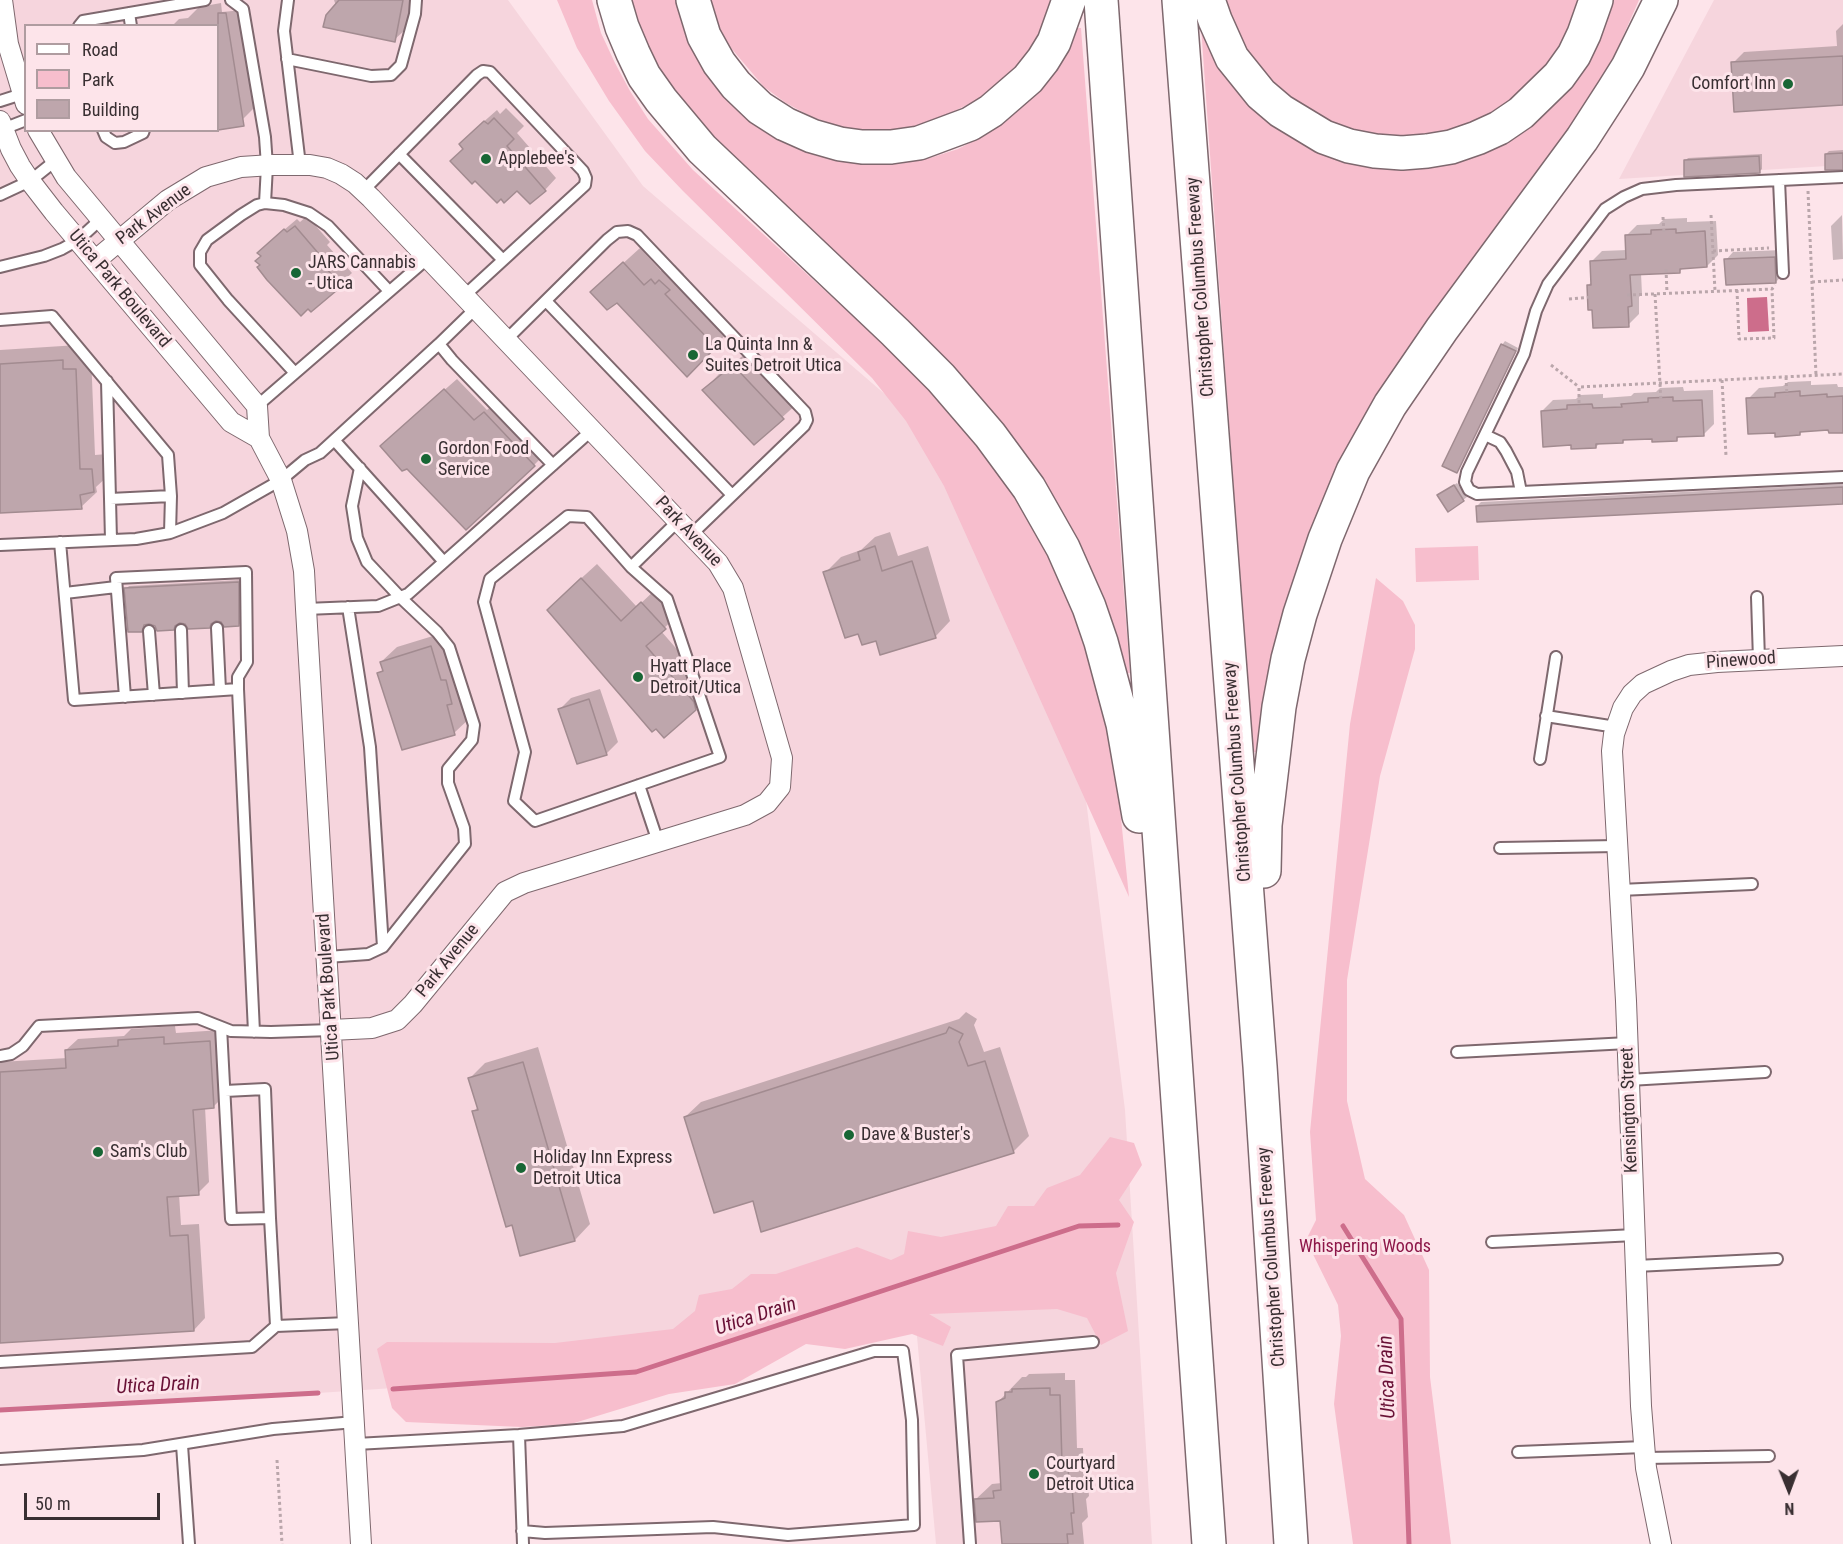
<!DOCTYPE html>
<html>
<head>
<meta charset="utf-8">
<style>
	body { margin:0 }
	#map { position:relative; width:1843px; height:1544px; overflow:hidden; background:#fde4ea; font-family:"Roboto Condensed",sans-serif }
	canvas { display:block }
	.legend { position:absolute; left:24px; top:24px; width:195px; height:108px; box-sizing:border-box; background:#fde4ea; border:2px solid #af9ca0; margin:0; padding:8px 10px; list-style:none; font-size:18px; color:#392f32 }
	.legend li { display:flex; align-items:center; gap:12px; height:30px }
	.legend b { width:30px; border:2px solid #af9ca0 }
	.north { position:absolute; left:1759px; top:1460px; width:60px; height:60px; -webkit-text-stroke:4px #fde4ea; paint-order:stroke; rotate:179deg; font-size:16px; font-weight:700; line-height:24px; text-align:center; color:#392f32 }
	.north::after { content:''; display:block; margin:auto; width:21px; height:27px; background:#392f32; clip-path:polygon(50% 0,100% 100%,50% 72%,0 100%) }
	.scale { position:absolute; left:24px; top:1493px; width:136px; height:27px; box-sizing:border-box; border:3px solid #392f32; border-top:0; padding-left:8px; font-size:18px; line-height:21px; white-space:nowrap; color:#392f32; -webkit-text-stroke:4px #fde4ea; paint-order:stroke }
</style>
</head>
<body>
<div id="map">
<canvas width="1843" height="1544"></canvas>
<ul class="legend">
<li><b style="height:8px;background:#fff"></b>Road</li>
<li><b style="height:16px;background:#f7becd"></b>Park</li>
<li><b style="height:16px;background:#bea6ac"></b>Building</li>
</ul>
<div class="north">N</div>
<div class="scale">50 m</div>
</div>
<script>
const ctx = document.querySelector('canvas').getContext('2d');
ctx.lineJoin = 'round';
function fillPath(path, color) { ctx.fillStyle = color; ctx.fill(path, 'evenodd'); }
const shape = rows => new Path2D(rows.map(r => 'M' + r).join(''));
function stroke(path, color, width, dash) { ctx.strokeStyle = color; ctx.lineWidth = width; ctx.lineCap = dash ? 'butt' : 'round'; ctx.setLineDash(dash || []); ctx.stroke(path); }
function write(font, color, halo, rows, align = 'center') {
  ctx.font = font + ' "Roboto Condensed",sans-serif'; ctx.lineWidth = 6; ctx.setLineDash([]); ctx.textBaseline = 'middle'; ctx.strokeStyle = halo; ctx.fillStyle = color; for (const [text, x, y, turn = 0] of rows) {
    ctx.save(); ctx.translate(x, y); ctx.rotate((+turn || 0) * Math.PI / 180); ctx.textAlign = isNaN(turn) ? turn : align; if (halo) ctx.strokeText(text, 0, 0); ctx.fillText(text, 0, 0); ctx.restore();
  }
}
fillPath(shape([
	[0,0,508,0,643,186,908,414,1067,649,1125,1110,1152,1544,936,1544,912,1282,636,1372,318,1393,0,1410],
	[26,26,218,26,218,130,26,130],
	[1714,0,1843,0,1843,165,1619,179]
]), '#f6d5dd');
fillPath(shape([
	[557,0,592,0,601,33,615,63,630,91,648,119,693,170,889,349,927,386,962,424,1019,499,1043,542,1080,626,1107,717,1117,779,1129,897,944,486,906,421,872,378,683,191,645,151,609,101,577,48],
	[630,0,677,0,687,36,711,82,728,101,769,134,793,146,817,156,870,165,899,164,930,158,958,149,979,138,1000,124,1073,28,1081,28,1130,673,1124,674,1090,573,675,94,650,51,638,27],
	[710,0,1055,0,1044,33,1020,64,977,100,936,120,914,127,888,130,862,130,837,126,810,116,786,103,764,87,731,48,718,25],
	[1222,0,1581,0,1562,48,1528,90,1487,119,1437,136,1389,137,1336,127,1288,102,1253,63],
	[1608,0,1639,0,1617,50,1596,89,1393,380,1259,752,1252,752,1201,26,1292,133,1476,150],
	[1478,546,1479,580,1416,582,1415,548],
	[1376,578,1403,601,1415,625,1415,649,1380,776,1347,980,1347,1101,1365,1179,1404,1215,1429,1270,1430,1377,1451,1544,1353,1544,1334,1404,1341,1336,1338,1305,1306,1240,1316,1220,1310,1132,1350,724],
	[1110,1137,1134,1143,1142,1165,1119,1200,1134,1222,1116,1273,1128,1331,1101,1345,1087,1318,1057,1309,929,1314,951,1327,943,1346,912,1334,845,1349,806,1344,735,1384,669,1394,571,1424,522,1427,406,1422,392,1408,377,1349,387,1342,555,1343,673,1329,695,1311,699,1295,732,1289,751,1274,776,1274,857,1247,891,1260,904,1254,908,1231,941,1237,996,1226,1008,1206,1034,1206,1047,1188,1080,1175]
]), '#f7becd');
fillPath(shape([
	[1767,297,1769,331,1748,332,1747,298]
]), '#cd6d8b');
fillPath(shape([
	[334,0,411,0,406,29,394,40,336,6],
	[221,3,222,12,243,10,258,104,242,120,218,129,218,26,172,26,179,19,188,18,199,7],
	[1843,24,1843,104,1733,63,1744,52,1837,46,1836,31],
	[506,108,524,126,517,133,556,178,545,190,465,148,472,132,497,110,500,114],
	[1843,150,1843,168,1826,154,1829,151],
	[1762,154,1762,169,1759,172,1685,161,1688,158],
	[1842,215,1843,259,1833,260,1831,226],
	[307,216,330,242,327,245,352,273,311,310,262,265,263,256,271,241,297,219,300,222],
	[1687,218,1687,222,1716,221,1718,255,1707,266,1684,267,1680,271,1641,273,1642,294,1639,297,1639,314,1628,325,1593,308,1588,285,1592,282,1591,262,1602,251,1627,250,1626,236,1637,225,1659,224,1664,219],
	[640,248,661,271,667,265,671,270,675,265,684,274,680,278,730,330,702,360,617,301,608,277],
	[1782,250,1783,274,1776,282,1726,260,1733,252],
	[1505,341,1518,348,1457,472,1502,345],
	[78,345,78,354,91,354,95,455,107,454,109,475,96,487,97,492,81,507,0,511,0,350],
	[749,351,799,402,754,443,704,390,719,374],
	[457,379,487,410,496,402,545,454,534,465,393,435],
	[1811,381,1811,385,1837,384,1838,387,1843,387,1843,431,1830,429,1803,430,1800,434,1776,431,1748,399,1759,388,1783,386,1788,382],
	[1683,387,1684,391,1713,390,1714,424,1703,435,1680,436,1676,440,1653,437,1626,438,1623,442,1600,443,1596,447,1573,444,1542,411,1553,400,1576,399,1580,395,1603,394,1603,398,1631,396,1634,393,1656,392,1660,388],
	[1457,483,1467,497,1463,500,1443,492],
	[1843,484,1843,503,1477,506,1481,502],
	[890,532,898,556,928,546,950,621,935,637,877,639,858,632,825,573,841,557,861,550,875,537],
	[597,564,637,607,657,588,680,613,661,631,709,686,711,693,695,709,564,594],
	[241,580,242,622,238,625,222,620,213,621,209,627,180,621,173,628,146,623,141,630,126,589,129,586],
	[446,632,457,665,462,665,467,687,462,692,470,718,454,733,379,674,384,669,381,662,397,647],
	[600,689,618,742,606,754,560,709,571,698],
	[966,1012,977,1019,974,1025,984,1052,1000,1047,1029,1136,1013,1152,754,1199,685,1117,701,1102,959,1019],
	[175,1026,176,1033,221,1030,225,1095,213,1107,205,1107,209,1182,198,1193,179,1194,181,1225,199,1224,205,1318,194,1330,0,1342,0,1062,67,1058,66,1050,78,1039,124,1036,131,1029],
	[538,1047,590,1224,575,1240,513,1224,473,1112,479,1106,470,1078,485,1063],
	[1065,1373,1065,1380,1075,1380,1077,1448,1083,1448,1084,1469,1087,1470,1089,1496,1086,1499,1088,1517,1082,1523,1084,1544,1003,1544,1001,1520,976,1499,992,1484,1002,1483,998,1402,1022,1377,1026,1377,1029,1374]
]), '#0003');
stroke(shape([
	[1343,1226,1401,1319,1409,1544],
	[393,1389,636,1372,1079,1226,1118,1225],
	[0,1410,318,1393]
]), '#cd6d8b', 5);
const building = shape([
	[339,0,403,0,395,42,323,27,326,15,339,0],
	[218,13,226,13,244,126,218,130,218,13],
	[1843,56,1843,105,1734,112,1731,62,1843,56],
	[494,118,514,139,507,146,546,191,530,204,517,191,504,203,501,199,497,203,475,181,472,184,450,161,463,149,459,144,484,121,488,124,494,118],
	[1843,153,1843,170,1825,170,1825,154,1843,153],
	[1759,156,1760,173,1684,177,1684,160,1759,156],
	[295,226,319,254,316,257,342,286,311,312,308,309,301,316,267,280,257,267,260,265,255,261,261,256,257,253,284,229,287,232,295,226],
	[1676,229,1676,233,1705,231,1707,267,1680,269,1680,273,1630,275,1632,306,1628,307,1629,327,1593,328,1592,310,1588,310,1587,285,1591,285,1590,261,1626,259,1625,235,1651,234,1651,230,1676,229],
	[1775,257,1776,283,1726,285,1724,259,1775,257],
	[623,262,644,285,651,279,655,284,659,280,670,290,665,294,716,347,687,377,617,303,607,310,590,292,623,262],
	[1501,344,1516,351,1457,473,1442,466,1501,344],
	[63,360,63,369,76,369,80,469,92,469,94,492,80,495,82,509,0,513,0,364,63,360],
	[733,365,784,419,754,445,702,390,733,365],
	[444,389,474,420,484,412,535,466,466,530,407,469,402,471,380,446,444,389],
	[1800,391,1800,396,1827,394,1827,397,1843,396,1843,433,1829,433,1828,430,1800,432,1800,435,1775,437,1775,433,1748,434,1746,398,1775,397,1775,393,1800,391],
	[1673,397,1673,401,1702,400,1704,436,1677,437,1677,441,1652,442,1652,439,1623,440,1623,443,1596,444,1596,448,1571,449,1571,445,1543,447,1541,411,1567,409,1567,405,1592,404,1593,408,1622,407,1621,404,1648,402,1648,398,1673,397],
	[1454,485,1464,501,1448,512,1437,495,1454,485],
	[1843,487,1843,504,1477,522,1476,506,1843,487],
	[875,546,882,571,912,561,936,638,880,655,876,641,862,645,858,634,845,638,823,572,860,560,858,552,875,546],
	[581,578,621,621,641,602,666,629,646,646,694,702,696,710,664,738,656,729,652,732,547,610,581,578],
	[239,582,239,626,224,627,221,622,216,621,211,624,210,628,188,629,185,624,180,623,175,626,174,630,157,631,155,626,149,624,144,625,142,632,128,632,124,588,239,582],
	[431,646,441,680,446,680,452,704,447,705,455,735,402,750,377,673,383,671,380,662,431,646],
	[589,699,607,755,577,764,558,709,589,699],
	[949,1027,963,1034,959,1042,968,1066,985,1061,1014,1153,761,1232,753,1201,714,1213,684,1117,946,1033,949,1027],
	[164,1037,164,1044,210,1041,214,1108,193,1110,199,1195,167,1197,170,1236,188,1235,194,1331,0,1343,0,1072,66,1068,65,1050,118,1046,118,1040,164,1037],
	[523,1062,575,1241,520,1256,512,1225,506,1227,472,1111,478,1110,468,1078,523,1062],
	[1050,1388,1050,1395,1060,1395,1062,1463,1068,1463,1069,1484,1072,1486,1074,1513,1071,1513,1073,1534,1067,1534,1068,1544,1002,1544,1000,1521,976,1522,974,1499,994,1498,993,1491,1001,1490,996,1402,1005,1398,1005,1392,1012,1392,1012,1389,1050,1388]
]);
fillPath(building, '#bea6ac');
stroke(building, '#a28b90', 1.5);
const lane = shape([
	[231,0,243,9,265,137,267,166,265,203],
	[288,0,284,31,300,165],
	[129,13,131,26],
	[79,26,83,21,205,0],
	[287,59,371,76,391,75,401,65,415,14,416,0],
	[0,101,22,94],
	[3,129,26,120],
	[103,130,106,137,115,143,124,142,143,133,144,130],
	[399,154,503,260],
	[1779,180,1783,273],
	[363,191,477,75,483,71,490,72,583,171,586,178,585,185,464,296],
	[0,195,30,181,55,161],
	[0,267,44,256,62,249,78,240,101,219],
	[546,301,732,495],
	[0,320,52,316,168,455,171,496,170,533],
	[506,340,607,240,617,232,628,231,637,235,805,412,807,420,804,426,692,534],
	[439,344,476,308],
	[295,373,228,300,200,265,200,252,207,240,241,215,257,205,265,203,284,205,309,213,328,226,389,291],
	[107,381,110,499],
	[257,406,428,258],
	[1485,435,1500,442,1506,451,1517,472,1521,492,1843,477],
	[335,441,444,562],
	[1521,492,1477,494,1469,490,1465,482,1467,472,1524,354,1536,311,1548,284,1605,209,1624,197,1642,189,1676,185,1843,177],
	[111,540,110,499,171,496],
	[60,542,74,700,238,689],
	[0,545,136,539,170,533,223,513,281,480,305,460,320,453,439,344,452,360,553,465],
	[631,567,587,517,568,516,490,579,484,602,525,752,514,801,535,821,720,757,667,599,631,567,678,521],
	[65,593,116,587],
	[1757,597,1759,660],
	[348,607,370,747,383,947],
	[306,609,378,606,408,594,592,430],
	[217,628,220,690],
	[181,630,183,693],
	[149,631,154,695],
	[125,697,116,578,246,572,247,662,238,677,238,689,254,1032],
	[1546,716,1616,727],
	[1540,759,1556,657],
	[639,785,658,842],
	[1500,848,1617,846],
	[1620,890,1752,884],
	[327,957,368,954,383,947,465,844,464,828,448,783,448,769,472,740,474,725,449,647,437,632,400,597,367,562,357,538,352,506,360,468],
	[221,1027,231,1219,270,1218,276,1326,348,1323],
	[1457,1052,1628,1043],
	[0,1056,11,1054,23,1046,39,1026,198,1018,231,1031,271,1032,331,1030],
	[1629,1080,1765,1072],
	[225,1091,265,1089,270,1218],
	[1492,1242,1635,1235],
	[1636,1266,1777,1259],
	[0,1362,252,1347,276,1326],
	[519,1435,523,1544],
	[356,1444,519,1435,623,1426,874,1351,903,1351,912,1420,914,1525,788,1535,713,1527,545,1533,522,1531],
	[182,1445,189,1544],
	[1518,1452,1644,1447],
	[1645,1458,1769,1456],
	[0,1459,143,1450,273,1429,355,1422],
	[970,1544,957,1355,1093,1342]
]);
const street = shape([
	[2,0,8,44,26,104],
	[0,121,11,149,20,166,30,181,54,212,231,422,259,438],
	[38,130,66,177,257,406,259,438,281,480,297,531,304,571,306,609,361,1544],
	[96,260,168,200,206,177,241,167,272,165,310,165,327,168,341,174,355,183,371,198,718,563,733,588,782,758,780,787,767,803,745,815,524,883,505,892,413,1004,397,1020,372,1028,331,1030],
	[1661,1544,1646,1468,1641,1406,1626,1001,1612,751,1614,734,1623,708,1632,694,1643,684,1671,671,1689,665,1717,662,1843,656]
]);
const highway = shape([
	[614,0,622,27,633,53,644,76,661,100,702,149,895,332,941,378,990,435,1029,488,1063,548,1089,607,1101,642,1123,724,1139,816],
	[693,0,704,36,719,63,736,85,760,108,785,124,812,136,840,144,862,147,891,147,919,143,970,124,991,111,1028,79,1043,60,1054,42,1069,0],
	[1101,0,1209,1544],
	[1179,0,1260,1066,1291,1544],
	[1208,0,1215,20,1232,58,1261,94,1281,111,1324,137,1349,146,1375,151,1402,153,1427,151,1451,147,1477,138,1499,128,1521,113,1559,76,1574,55,1584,34,1596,0],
	[1264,871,1265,825,1279,707,1288,659,1300,614,1325,539,1353,471,1390,405,1442,329,1582,139,1613,91,1628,67,1661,0]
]);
stroke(lane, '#7e686e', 14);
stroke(street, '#7e686e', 22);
stroke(highway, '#7e686e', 36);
stroke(shape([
	[1808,191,1816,375],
	[1711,215,1715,291],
	[1663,217,1664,233],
	[1713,251,1769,248],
	[1666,269,1667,293],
	[1812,282,1843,280],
	[1737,290,1739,339,1774,338,1772,289],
	[1655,294,1661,402],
	[1627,295,1772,289,1775,285],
	[1569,299,1591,297],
	[1551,365,1579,387],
	[1786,377,1787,396],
	[1722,380,1726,456],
	[1579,409,1579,387,1843,374],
	[277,1460,282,1544]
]), '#baa6ab', 3, [3, 3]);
stroke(lane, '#fff', 10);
stroke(street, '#fff', 20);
stroke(highway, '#fff', 33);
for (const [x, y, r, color] of [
	[1788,84,6,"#186635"],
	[486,159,6,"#186635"],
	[296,273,6,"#186635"],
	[693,355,6,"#186635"],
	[426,459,6,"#186635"],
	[638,677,6,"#186635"],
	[849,1135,6,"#186635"],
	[98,1152,6,"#186635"],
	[521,1168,6,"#186635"],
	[1034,1474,6,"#186635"]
]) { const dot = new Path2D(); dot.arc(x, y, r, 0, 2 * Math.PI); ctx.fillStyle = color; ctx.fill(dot); stroke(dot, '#fde4ea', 2); }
write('18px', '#392f32', '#fde4ea', [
	["Comfort Inn",1776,84,"right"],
	["Applebee's",498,159],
	["JARS Cannabis",308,263],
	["- Utica",308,284],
	["La Quinta Inn &",705,345],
	["Suites Detroit Utica",705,366],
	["Gordon Food",438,449],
	["Service",438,470],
	["Hyatt Place",650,667],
	["Detroit/Utica",650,688],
	["Dave & Buster's",861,1135],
	["Sam's Club",110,1152],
	["Holiday Inn Express",533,1158],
	["Detroit Utica",533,1179],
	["Courtyard",1046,1464],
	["Detroit Utica",1046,1485]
], 'left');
write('18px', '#392f32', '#fde4ea', [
	["Park Avenue",154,215,-37],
	["Christopher Columbus Freeway",1201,287,-94],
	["Utica Park Boulevard",119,289,50],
	["Park Avenue",688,532,47],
	["Pinewood",1741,661,-4],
	["Christopher Columbus Freeway",1238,772,-94],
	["Park Avenue",448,961,-51],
	["Utica Park Boulevard",329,987,-94],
	["Kensington Street",1630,1110,-92],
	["Christopher Columbus Freeway",1272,1257,-94]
]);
write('18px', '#8d1749', '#fde4ea', [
	["Whispering Woods",1365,1247]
]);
write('italic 20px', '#691136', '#fde4ea', [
	["Utica Drain",756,1317,-18],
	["Utica Drain",1388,1377,-92],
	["Utica Drain",158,1386,-3]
]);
</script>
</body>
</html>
